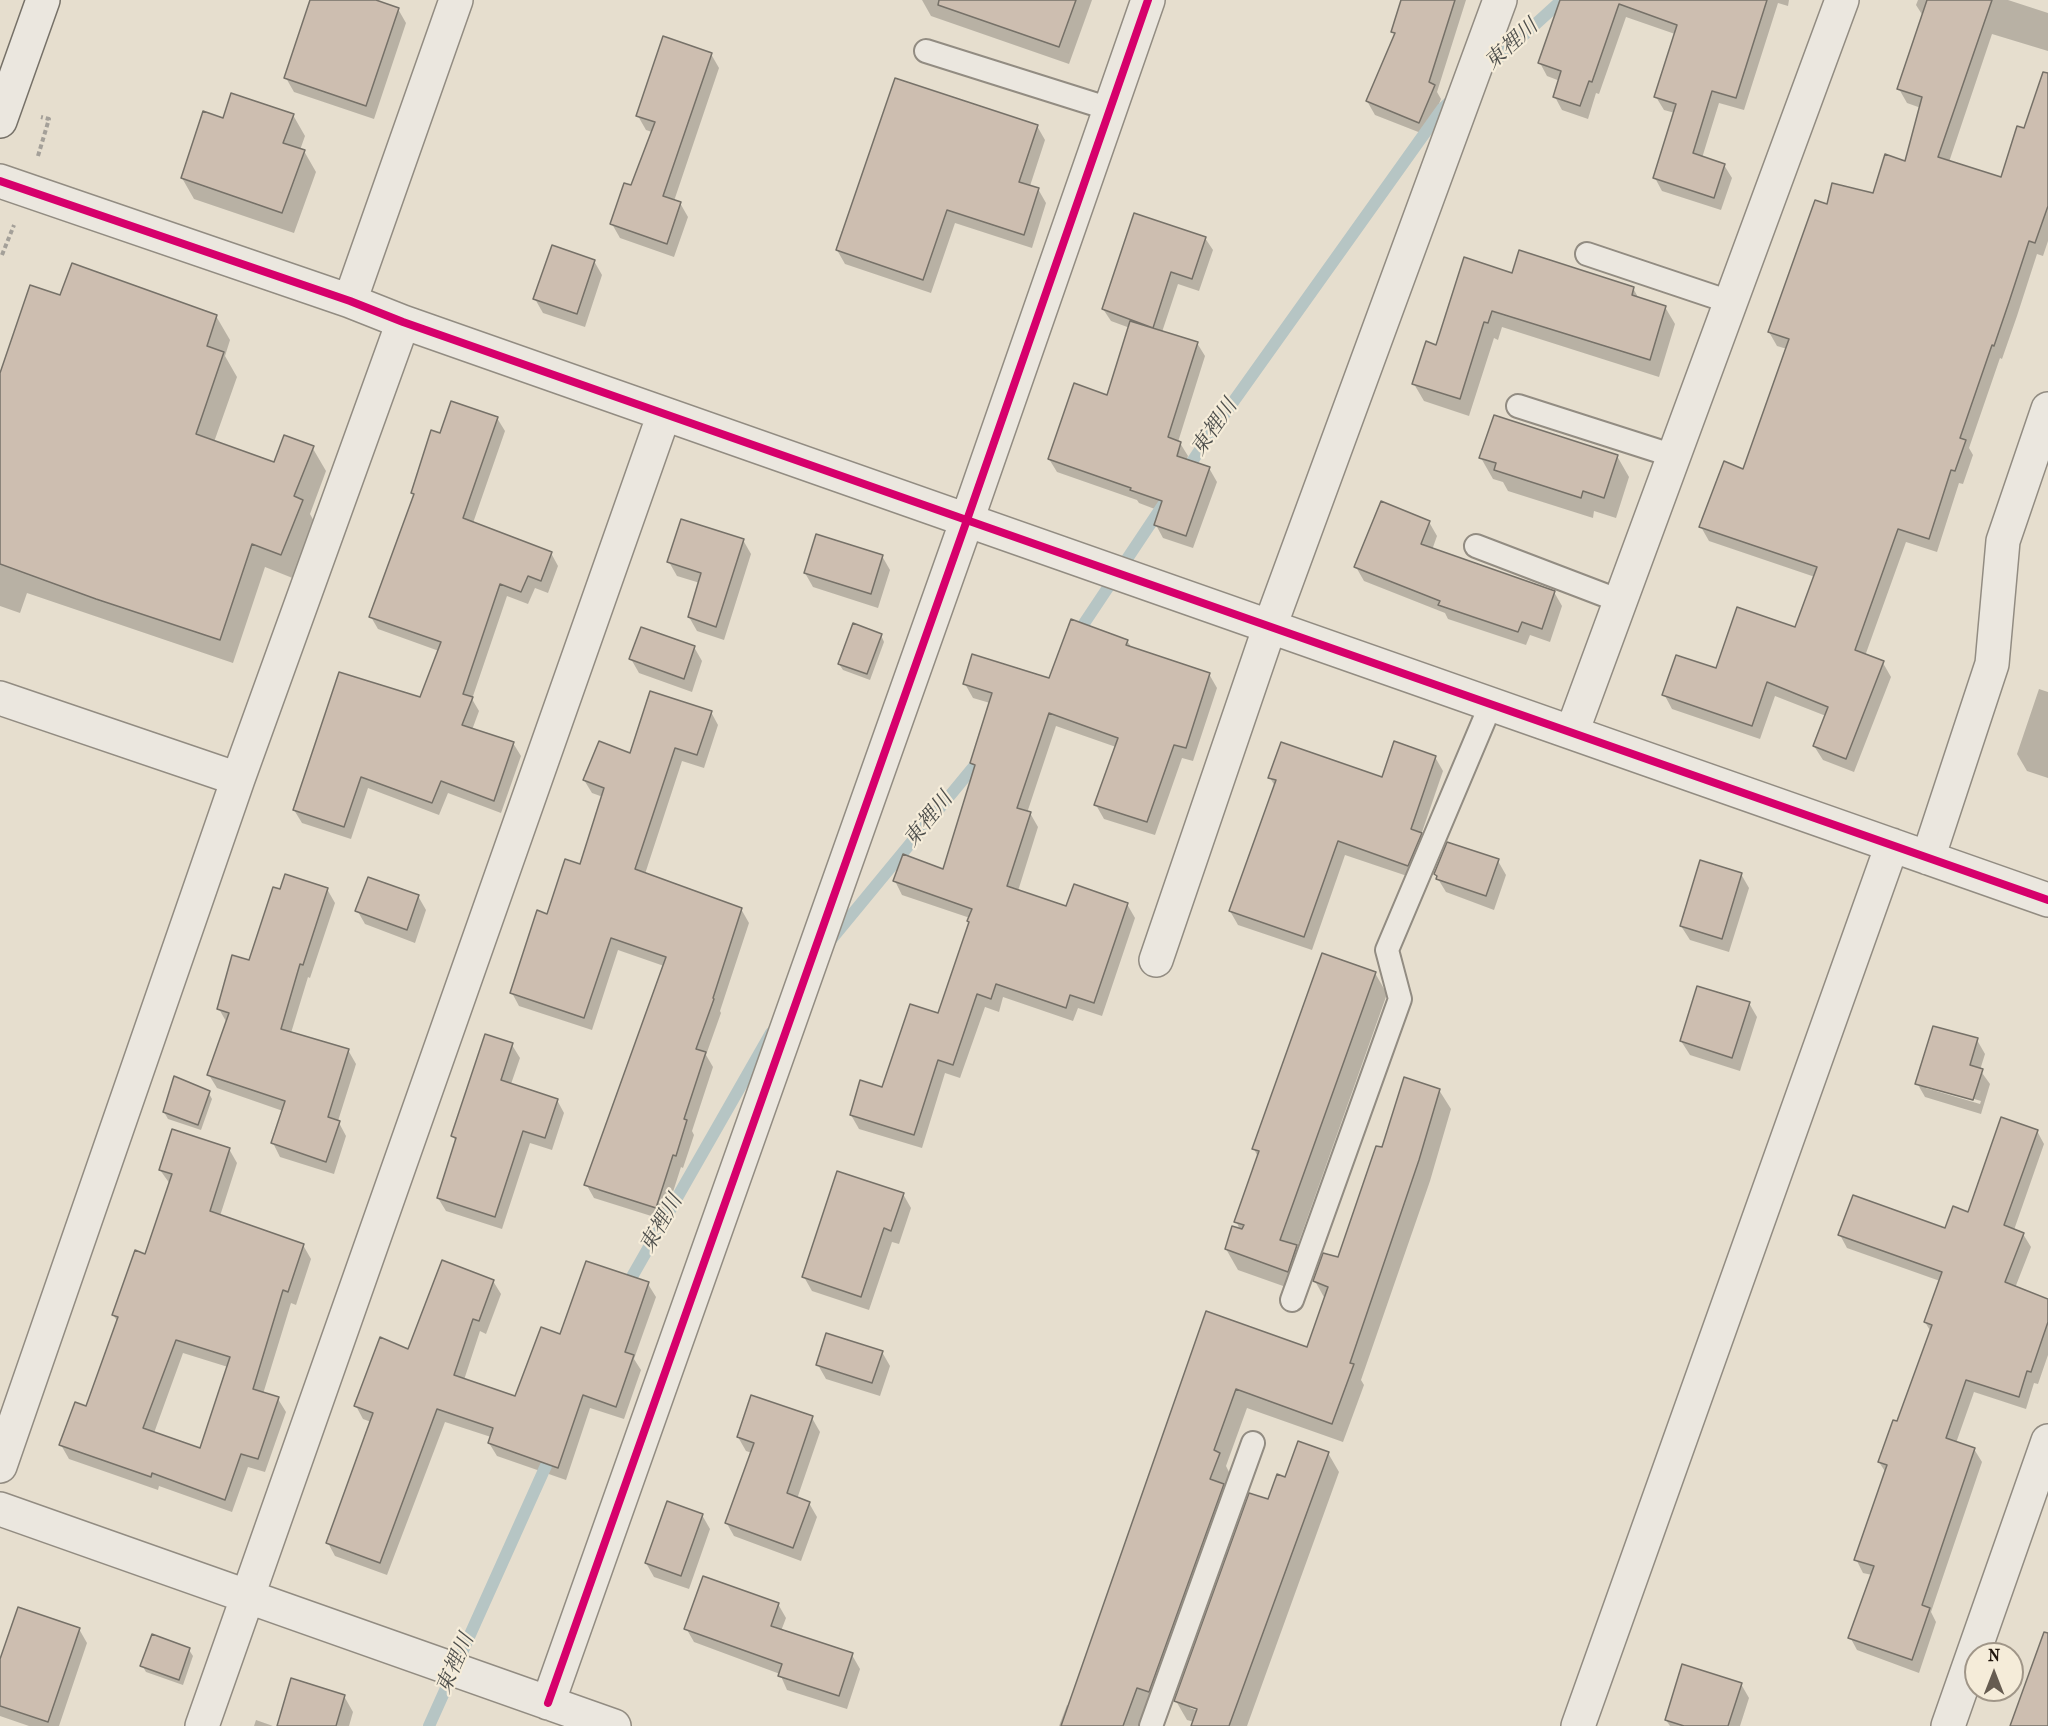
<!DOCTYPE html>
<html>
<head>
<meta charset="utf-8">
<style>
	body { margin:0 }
	#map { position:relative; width:2048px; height:1726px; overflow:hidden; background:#e6dece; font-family:"IM FELL French Canon",serif }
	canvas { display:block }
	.north { position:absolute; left:1964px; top:1642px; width:60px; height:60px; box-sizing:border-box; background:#f5ecd9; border:2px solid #a09688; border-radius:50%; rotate:0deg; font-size:16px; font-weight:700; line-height:24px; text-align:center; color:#21160e }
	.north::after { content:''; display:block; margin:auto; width:21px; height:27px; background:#665c51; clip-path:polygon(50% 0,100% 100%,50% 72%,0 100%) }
</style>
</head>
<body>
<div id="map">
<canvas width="2048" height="1726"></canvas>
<div class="north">N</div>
</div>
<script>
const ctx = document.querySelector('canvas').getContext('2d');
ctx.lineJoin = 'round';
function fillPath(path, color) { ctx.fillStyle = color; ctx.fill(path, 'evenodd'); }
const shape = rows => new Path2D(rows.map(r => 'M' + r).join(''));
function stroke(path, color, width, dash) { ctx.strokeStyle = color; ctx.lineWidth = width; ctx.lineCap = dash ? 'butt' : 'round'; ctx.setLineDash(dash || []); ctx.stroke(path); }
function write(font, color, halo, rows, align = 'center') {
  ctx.font = font + ' "IM FELL French Canon","Noto Serif JP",serif'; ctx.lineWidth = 4.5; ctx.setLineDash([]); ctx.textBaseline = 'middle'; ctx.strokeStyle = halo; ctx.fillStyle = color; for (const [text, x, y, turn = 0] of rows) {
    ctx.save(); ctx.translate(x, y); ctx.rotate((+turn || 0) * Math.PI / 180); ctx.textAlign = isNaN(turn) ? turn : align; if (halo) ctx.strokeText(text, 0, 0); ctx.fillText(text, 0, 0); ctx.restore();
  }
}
fillPath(shape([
	[310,0,371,0,398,9,406,23,374,119,294,92,286,78],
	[922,0,1092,0,1069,64,931,16],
	[1403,0,1466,0,1437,92,1441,99,1426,135,1375,115,1367,101,1395,36,1393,32],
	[1571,0,1789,0,1788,6,1778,3,1744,110,1719,103,1702,158,1724,165,1732,178,1721,210,1662,191,1655,178,1675,113,1664,110,1656,97,1675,34,1626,17,1599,94,1596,93,1588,119,1562,110,1555,97,1560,81,1547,76,1540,63],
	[1918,0,2008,0,2048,13,2048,51,1992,34,1949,162,2002,179,2025,130,2048,121,2048,241,2043,256,2037,254,2017,316,2002,359,2000,358,1969,448,1973,455,1963,484,1959,483,1937,552,1906,542,1865,656,1883,663,1891,677,1854,772,1823,760,1814,746,1826,716,1775,696,1760,739,1672,709,1664,694,1717,670,1796,629,1815,577,1709,541,1701,527,1744,471,1787,349,1777,346,1769,332,1828,206,1874,195,1906,163,1921,108,1907,103,1899,89,1923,16,1916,5],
	[711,54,719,68,674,201,680,203,688,217,674,257,620,238,612,224,631,187,652,132,646,130,638,116],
	[293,115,305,136,300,150,304,151,316,172,294,233,194,199,182,178],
	[1037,126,1045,140,1030,186,1038,189,1046,203,1032,248,955,223,931,293,845,264,837,250],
	[1205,238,1213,250,1199,291,1178,284,1162,332,1197,343,1205,356,1178,442,1180,443,1188,456,1186,461,1209,468,1217,482,1193,548,1163,538,1156,525,1160,511,1139,503,1137,500,1057,472,1049,459,1108,397,1130,328,1111,321,1103,309],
	[594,261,602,275,585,327,543,313,535,299],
	[1512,274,1633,288,1639,299,1665,307,1675,324,1659,377,1502,327,1498,340,1494,338,1469,416,1424,401,1414,384,1437,347],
	[61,297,216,316,230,340,225,356,237,377,214,442,275,464,312,447,326,471,310,514,316,525,295,579,265,567,233,663,27,593,20,613,0,606,0,376],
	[497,418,505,431,473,523,551,553,558,566,548,593,535,588,528,604,507,596,472,699,479,711,472,730,513,743,521,756,501,813,448,793,439,815,368,788,351,839,302,823,294,810,421,699,439,651,378,629,371,617,415,497,412,493,441,435],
	[1617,456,1629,477,1616,518,1594,511,1593,518,1508,491,1503,482,1493,479,1481,458],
	[1429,522,1437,536,1432,550,1554,592,1562,606,1550,642,1530,635,1526,645,1448,619,1445,613,1364,581,1356,567],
	[743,540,751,554,724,640,697,631,689,617,700,583,677,576,669,562],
	[882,556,890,570,878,608,813,587,805,573],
	[881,635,884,642,870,680,843,670,839,664],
	[1127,641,1132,648,1209,674,1217,688,1193,761,1182,758,1155,835,1104,819,1096,805,1116,747,1056,726,1027,813,1030,813,1038,827,1018,891,1067,908,1127,904,1135,918,1102,1016,1078,1008,1073,1021,1003,997,999,1012,985,1007,960,1078,945,1073,922,1148,859,1129,851,1115,883,1089,939,1015,970,924,970,918,902,895,895,881,944,871,975,770,971,763,990,703,973,698,965,684,1050,680],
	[694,647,702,661,692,692,639,673,631,659],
	[2039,689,2048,692,2048,778,2027,771,2017,754],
	[711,712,718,725,704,768,682,761,645,874,741,909,749,923,720,1011,721,1013,706,1055,713,1067,692,1131,694,1135,683,1168,681,1167,664,1220,594,1198,586,1184,664,966,618,950,592,1030,519,1006,512,993,548,915,581,866,603,797,592,793,584,780],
	[1435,757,1443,771,1421,835,1429,848,1416,879,1345,855,1312,950,1238,925,1230,911,1275,786,1270,778,1383,779],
	[1498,861,1506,875,1494,910,1446,892,1435,874],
	[1741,874,1749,888,1729,952,1690,940,1681,926],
	[327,889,335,903,310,978,308,977,291,1033,348,1050,356,1064,338,1121,346,1136,334,1174,280,1157,273,1143,283,1111,217,1088,209,1075,227,1023,219,1009,250,962,281,891],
	[418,896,426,910,415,943,365,924,357,910],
	[1375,973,1387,994,1297,1247,1308,1268,1300,1292,1238,1270,1226,1249,1240,1230,1236,1221,1258,1157,1254,1149],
	[1749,1003,1757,1017,1740,1071,1690,1055,1681,1041],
	[1977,1040,1985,1054,1980,1070,1990,1084,1981,1114,1925,1097,1917,1083],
	[1926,1085,1981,1101,1980,1104,1926,1088],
	[512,1045,520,1058,511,1084,557,1100,564,1113,552,1150,530,1143,502,1229,446,1211,438,1198,456,1142,453,1136],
	[1439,1090,1451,1109,1430,1181,1361,1380,1364,1385,1343,1442,1247,1408,1226,1466,1230,1474,1141,1726,1059,1726,1067,1705,1069,1706,1206,1313,1308,1349,1325,1299,1315,1281,1339,1259,1382,1149],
	[208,1092,212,1099,201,1130,168,1119,164,1112],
	[2037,1131,2044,1144,2014,1230,2023,1234,2031,1247,2015,1288,2048,1300,2048,1355,2038,1384,2034,1383,2026,1409,1974,1392,1956,1443,1974,1449,1982,1462,1931,1612,1936,1622,1919,1673,1857,1650,1850,1637,1872,1575,1863,1573,1856,1559,1886,1473,1879,1462,1898,1423,1931,1332,1925,1322,1940,1281,1847,1248,1840,1235,1946,1230,1969,1214],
	[229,1149,237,1163,220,1216,303,1245,311,1259,296,1305,291,1303,263,1394,278,1399,286,1412,265,1472,248,1467,232,1512,159,1486,158,1490,69,1459,61,1445,87,1408,118,1322,113,1315,146,1256,170,1184,160,1170],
	[183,1353,228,1367,201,1450,154,1433],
	[903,1194,911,1208,899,1244,892,1242,869,1310,812,1291,804,1277],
	[493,1281,501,1294,486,1334,480,1331,464,1380,516,1398,561,1336,648,1284,656,1297,634,1359,641,1370,624,1419,590,1408,566,1480,497,1456,489,1443,491,1437,445,1422,387,1575,335,1556,328,1543,371,1422,363,1419,356,1406,409,1351],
	[882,1352,890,1366,880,1396,826,1379,818,1365],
	[812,1418,820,1432,797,1499,809,1503,817,1517,801,1561,734,1536,726,1522,752,1453,746,1451,738,1437],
	[1328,1453,1339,1472,1247,1726,1192,1726,1194,1722,1187,1720,1176,1701,1269,1501,1286,1479],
	[1190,1705,1203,1713,1190,1708],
	[702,1515,710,1529,689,1589,654,1577,646,1563],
	[778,1604,786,1618,781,1631,852,1655,860,1669,847,1709,787,1690,780,1674,694,1642,686,1628],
	[79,1629,87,1643,59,1726,29,1726,0,1716,0,1664],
	[189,1650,193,1656,183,1685,146,1672,142,1665],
	[1741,1684,1749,1698,1740,1726,1670,1726,1666,1720],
	[344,1696,353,1712,349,1726,278,1726],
	[256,1720,273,1726,254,1726]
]), '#0003');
stroke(shape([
	[1483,72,1562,0],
	[1183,475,1216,426,1442,109,1455,97],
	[1075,637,1167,499],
	[830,941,985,753],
	[625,1289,771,1033],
	[429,1726,553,1450]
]), '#b6c5c4', 12);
const building = shape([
	[310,0,376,0,399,8,366,106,284,78,310,0],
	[939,0,1076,0,1059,47,938,5,939,0],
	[1401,0,1455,0,1429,82,1435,85,1419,123,1366,101,1395,33,1391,32,1401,0],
	[1560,0,1767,0,1736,98,1712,91,1693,153,1725,164,1714,198,1653,178,1676,104,1654,97,1677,25,1619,4,1592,82,1589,81,1580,106,1553,97,1561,71,1538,63,1560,0],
	[1927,0,1992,0,1938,157,2001,177,2017,126,2024,128,2043,72,2048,73,2048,206,2035,243,2029,241,2009,302,1994,346,1992,345,1960,438,1966,440,1955,471,1951,470,1929,539,1898,529,1855,650,1884,661,1846,759,1813,746,1828,707,1767,682,1752,726,1662,695,1676,655,1716,668,1737,607,1795,627,1817,567,1699,527,1724,461,1743,469,1789,339,1768,332,1815,200,1827,204,1832,183,1873,193,1885,154,1905,161,1922,97,1897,89,1927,0],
	[663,36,712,53,663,196,681,202,667,244,610,224,624,183,631,185,655,122,636,116,663,36],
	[895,78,1038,125,1019,182,1039,188,1024,235,947,210,923,280,836,250,895,78],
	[231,93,294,114,283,143,305,150,282,213,181,178,203,111,223,118,231,93],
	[1134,213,1206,237,1192,279,1171,272,1153,328,1102,309,1134,213],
	[552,245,595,260,577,314,533,299,552,245],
	[1519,250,1634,287,1632,295,1666,306,1650,360,1492,311,1488,323,1484,322,1460,399,1412,384,1426,341,1436,345,1464,257,1512,273,1519,250],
	[72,263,217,315,207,346,224,352,196,434,274,462,284,435,314,446,294,496,303,500,281,555,252,544,220,640,96,599,0,564,0,373,30,285,60,295,72,263],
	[1130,321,1198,342,1168,437,1181,442,1177,456,1210,467,1186,536,1154,525,1162,501,1130,490,1131,488,1048,459,1074,383,1107,395,1130,321],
	[451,401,498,417,463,518,552,552,541,581,528,576,521,592,500,584,463,694,473,697,462,725,514,742,494,801,441,781,432,803,361,777,344,827,293,810,339,672,420,697,441,642,369,617,414,494,411,493,431,430,440,433,451,401],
	[1494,415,1618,455,1604,498,1583,491,1581,498,1494,470,1496,463,1479,458,1494,415],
	[1381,501,1430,521,1421,544,1555,591,1542,629,1522,622,1518,632,1438,605,1440,601,1354,567,1381,501],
	[681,519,744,539,716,627,688,617,701,573,667,562,681,519],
	[816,534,883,555,871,594,804,573,816,534],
	[1071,619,1128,640,1126,645,1210,673,1186,748,1174,745,1147,822,1094,805,1118,738,1049,713,1017,808,1031,812,1007,886,1066,906,1074,884,1128,903,1094,1003,1070,995,1066,1008,996,984,991,999,977,994,953,1065,938,1060,914,1135,850,1115,860,1080,882,1087,910,1004,938,1013,969,922,967,921,972,909,893,881,903,854,943,869,975,765,970,763,992,693,963,684,972,654,1049,678,1071,619],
	[853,623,882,634,867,674,838,664,853,623],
	[641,627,695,646,684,679,629,659,641,627],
	[650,691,712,711,697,755,675,748,635,869,742,908,713,998,714,999,696,1049,706,1052,684,1119,687,1120,676,1156,673,1155,656,1208,584,1185,666,957,611,938,584,1018,510,993,537,910,547,914,565,859,580,864,604,788,583,780,599,741,630,753,650,691],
	[1394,741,1436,756,1411,829,1422,833,1408,866,1338,841,1304,937,1229,911,1276,780,1268,778,1281,742,1382,777,1394,741],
	[1447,842,1499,859,1486,896,1436,879,1437,876,1434,874,1447,842],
	[1700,860,1742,873,1722,939,1680,926,1700,860],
	[285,874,328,888,303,965,300,964,281,1029,349,1049,328,1117,340,1121,326,1162,271,1143,285,1101,207,1075,229,1013,217,1009,232,955,249,960,273,887,280,889,285,874],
	[368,877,419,895,407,930,355,911,368,877],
	[1322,953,1376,972,1280,1240,1297,1245,1288,1272,1225,1249,1232,1226,1242,1229,1244,1225,1234,1222,1259,1151,1252,1149,1322,953],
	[1697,986,1750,1002,1732,1058,1680,1041,1697,986],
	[1933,1026,1978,1038,1970,1065,1983,1069,1973,1100,1915,1084,1933,1026],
	[485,1034,513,1043,501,1080,558,1099,545,1138,523,1131,495,1217,437,1198,456,1138,451,1136,485,1034],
	[174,1076,210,1091,198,1125,163,1112,174,1076],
	[1404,1077,1440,1089,1419,1160,1350,1363,1354,1364,1332,1424,1236,1389,1214,1450,1220,1453,1210,1479,1224,1484,1149,1692,1137,1688,1123,1726,1061,1726,1206,1311,1307,1347,1328,1287,1313,1281,1323,1253,1338,1257,1376,1146,1382,1147,1404,1077],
	[2001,1117,2038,1130,2004,1225,2024,1233,2005,1282,2048,1299,2048,1322,2031,1372,2027,1371,2019,1397,1966,1380,1946,1438,1975,1448,1922,1605,1930,1608,1912,1660,1848,1638,1874,1566,1854,1560,1887,1465,1878,1462,1893,1420,1897,1421,1932,1325,1924,1322,1942,1272,1838,1235,1853,1195,1945,1228,1953,1206,1968,1212,2001,1117],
	[172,1129,230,1148,210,1211,304,1244,288,1292,283,1290,253,1389,279,1397,258,1459,241,1454,225,1500,152,1473,151,1477,59,1445,75,1402,86,1406,118,1317,112,1315,135,1250,145,1254,172,1174,159,1170,172,1129],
	[176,1340,230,1357,200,1448,143,1428,176,1340],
	[837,1171,904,1193,891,1231,884,1228,861,1297,802,1277,837,1171],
	[442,1260,494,1280,479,1321,473,1319,454,1375,515,1396,541,1327,560,1334,586,1261,649,1282,625,1352,634,1355,616,1407,583,1395,558,1468,488,1443,493,1428,437,1409,380,1563,326,1543,373,1413,354,1406,380,1337,408,1349,442,1260],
	[826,1333,883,1351,872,1383,816,1365,826,1333],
	[751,1395,813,1416,787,1493,810,1502,793,1548,725,1523,754,1443,737,1437,751,1395],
	[1298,1441,1329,1452,1229,1726,1191,1726,1197,1709,1174,1701,1249,1493,1268,1499,1277,1474,1285,1477,1298,1441],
	[667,1501,703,1514,681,1576,645,1563,667,1501],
	[703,1576,779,1603,771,1626,853,1653,839,1696,778,1676,782,1664,684,1629,703,1576],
	[18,1607,80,1628,48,1722,0,1706,0,1659,18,1607],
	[2044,1632,2048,1633,2048,1726,2010,1726,2044,1632],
	[152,1634,190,1648,179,1680,140,1666,152,1634],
	[1682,1664,1742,1683,1728,1726,1684,1726,1665,1720,1682,1664],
	[291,1678,345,1695,336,1726,277,1726,291,1678]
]);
fillPath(building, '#cdbeb0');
stroke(building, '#767168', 1.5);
const lane = shape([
	[926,51,1110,109],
	[1587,254,1730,302],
	[1518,406,1674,456],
	[1476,546,1620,601],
	[1292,1300,1400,999,1387,950,1491,704],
	[1151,1726,1253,1443]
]);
const street = shape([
	[0,181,350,301,403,322,2048,900],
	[350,301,456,0],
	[0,698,238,779],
	[1572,732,1842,0],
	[1928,858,1992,664,2003,541,2048,409],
	[1156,960,1270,626,1500,0],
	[0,1466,238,779,403,322],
	[0,1509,614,1726],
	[548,1703,967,520,1148,0],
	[202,1726,664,414],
	[1578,1726,1892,845],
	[1948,1726,2048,1441]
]);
const secondary = shape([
	[0,121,43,0]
]);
stroke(lane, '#928c82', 26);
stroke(street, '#928c82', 36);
stroke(secondary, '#767168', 36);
stroke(shape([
	[38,156,49,119,41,117],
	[2,255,14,225]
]), '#a4a099', 4, [4.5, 3]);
stroke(lane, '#ebe7df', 22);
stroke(street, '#ebe7df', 33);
stroke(secondary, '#ebe7df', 33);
stroke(shape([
	[0,181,350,301,403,322,2048,900],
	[548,1703,967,520,1148,0]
]), '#d6006c', 8);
write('italic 21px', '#4e4f4c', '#f5ecd9', [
	["東裡川",1512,45,-42],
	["東裡川",1215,428,-55],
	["東裡川",929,820,-51],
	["東裡川",662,1224,-60],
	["東裡川",456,1664,-66]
]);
</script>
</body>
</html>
